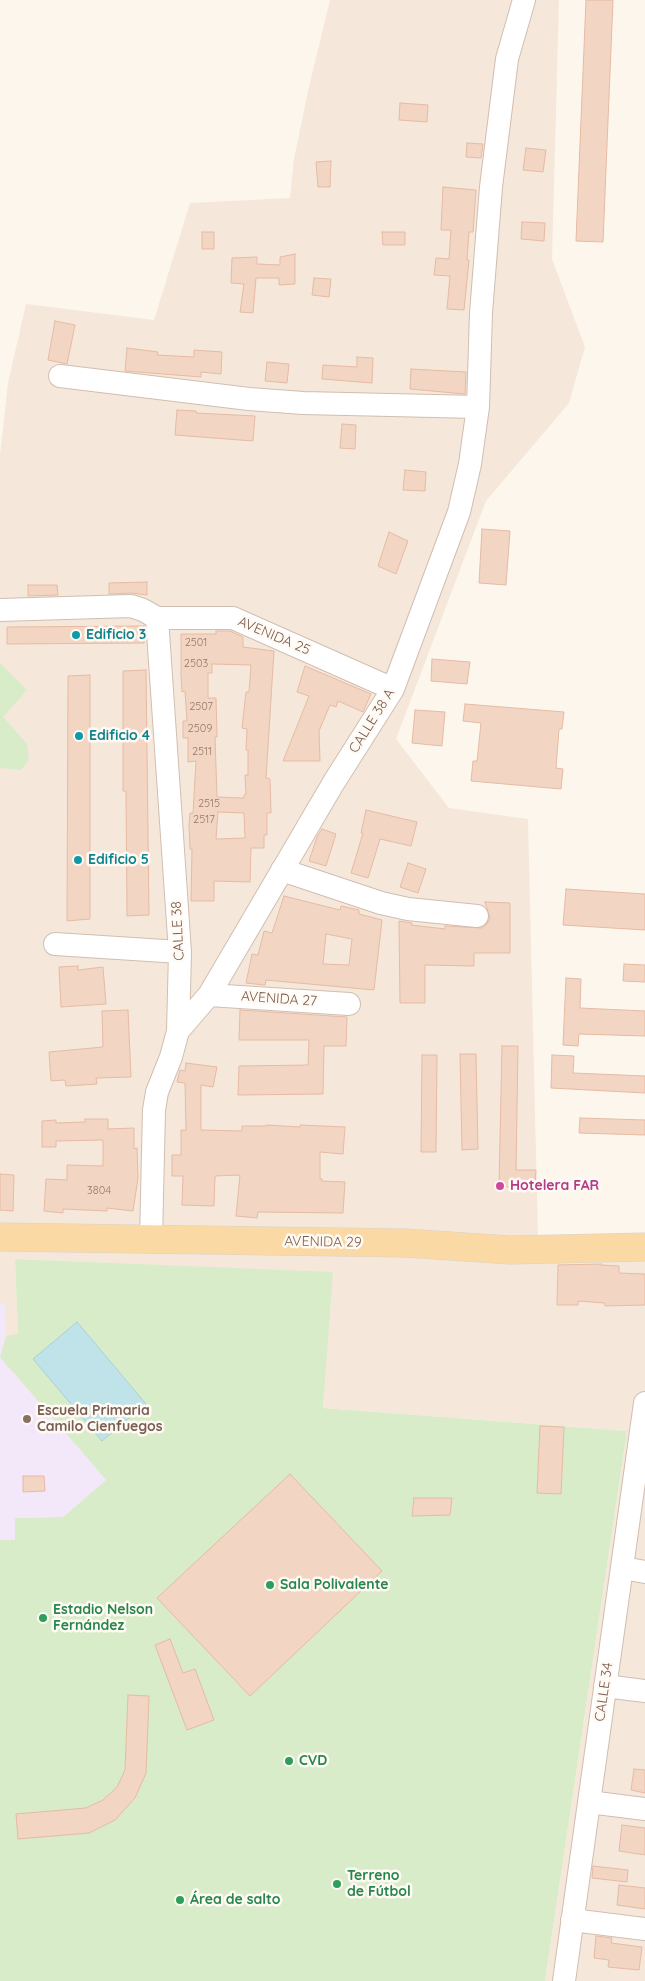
<!DOCTYPE html>
<html>
<head>
<meta charset="utf-8">
<style>
	body { margin:0 }
	canvas { display:block; background:#fdf6ec }
</style>
</head>
<body>
<canvas width="645" height="1981"></canvas>
<script>
const ctx = document.querySelector('canvas').getContext('2d');
ctx.lineJoin = 'round';
function fillPath(path, color) { ctx.fillStyle = color; ctx.fill(path, 'evenodd'); }
const shape = rows => new Path2D(rows.map(r => 'M' + r).join(''));
function stroke(path, color, width, dash) { ctx.strokeStyle = color; ctx.lineWidth = width; ctx.lineCap = dash ? 'butt' : 'round'; ctx.setLineDash(dash || []); ctx.stroke(path); }
function write(font, color, halo, rows, align = 'center') {
  ctx.font = font + ' Quicksand,sans-serif'; ctx.lineWidth = 5; ctx.setLineDash([]); ctx.textBaseline = 'middle'; ctx.strokeStyle = halo; ctx.fillStyle = color; for (const [text, x, y, turn = 0] of rows) {
    ctx.save(); ctx.translate(x, y); ctx.rotate((+turn || 0) * Math.PI / 180); ctx.textAlign = isNaN(turn) ? turn : align; if (halo) ctx.strokeText(text, 0, 0); ctx.fillText(text, 0, 0); ctx.restore();
  }
}
fillPath(shape([
	[330,0,559,0,552,259,585,347,569,403,486,501,396,739,449,808,528,819,538,1238,645,1242,645,1981,545,1981,627,1431,323,1408,332,1273,15,1259,18,1334,0,1540,0,455,8,383,26,304,154,320,190,203,290,198,294,159,308,91]
]), '#f5e8da');
fillPath(shape([
	[0,1304,5,1304,6,1336,0,1357,106,1480,63,1517,15,1518,15,1540,0,1540]
]), '#f3e8fa');
fillPath(shape([
	[0,663,27,690,3,717,27,744,29,759,21,770,0,768],
	[15,1259,333,1272,323,1408,627,1431,545,1981,0,1981,0,1540,15,1540,15,1518,63,1517,106,1480,0,1357,6,1336,18,1334]
]), '#d8ecc9');
const water = shape([
	[77,1322,146,1404,102,1441,33,1359,77,1322]
]);
fillPath(water, '#bfe3e8');
stroke(water, '#a5d3da', 1);
const building = shape([
	[586,0,613,0,603,242,576,241,586,0],
	[400,103,428,105,427,122,399,120,400,103],
	[467,143,483,144,481,158,466,157,467,143],
	[526,148,546,150,543,172,523,170,526,148],
	[331,161,330,187,318,187,316,162,331,161],
	[443,187,476,190,473,232,469,232,467,260,469,260,464,310,447,309,450,276,434,275,436,258,449,259,451,230,441,230,443,187],
	[522,222,545,223,544,241,521,239,522,222],
	[202,232,214,232,214,249,202,249,202,232],
	[382,232,405,232,405,245,383,245,382,232],
	[295,254,295,284,279,285,279,278,256,278,253,313,240,312,244,284,231,283,232,258,257,257,257,264,280,265,280,257,295,254],
	[314,278,331,279,329,297,312,295,314,278],
	[55,321,75,325,67,364,48,360,55,321],
	[127,348,158,352,157,355,194,357,194,350,222,352,221,374,201,372,201,377,125,371,127,348],
	[357,357,373,358,372,383,322,379,323,365,357,367,357,357],
	[267,362,289,364,287,383,265,381,267,362],
	[411,369,466,372,465,394,410,389,411,369],
	[177,410,196,411,196,413,255,416,253,441,175,435,177,410],
	[342,424,356,425,355,449,340,448,342,424],
	[405,470,426,472,425,491,403,490,405,470],
	[482,529,510,531,506,585,479,583,482,529],
	[389,532,408,541,396,574,378,566,389,532],
	[147,582,147,595,131,593,109,594,109,583,147,582],
	[28,585,57,585,58,595,28,596,28,585],
	[144,626,144,643,7,644,7,627,144,626],
	[216,631,230,631,243,637,243,647,274,651,266,778,270,779,271,813,267,813,267,835,264,835,264,848,251,848,250,882,214,881,214,901,191,901,192,849,190,849,189,825,190,813,193,813,196,761,188,762,188,738,183,738,183,721,187,721,185,691,182,692,181,674,181,634,216,634,216,631],
	[212,664,251,665,249,692,246,692,242,728,247,729,246,750,248,750,248,775,245,775,246,794,244,795,244,798,217,797,215,737,217,737,216,698,208,698,208,673,212,673,212,664],
	[218,812,244,813,245,838,216,839,218,812],
	[432,659,470,662,467,684,431,681,432,659],
	[305,666,371,694,363,712,338,701,336,707,330,705,319,731,320,761,283,761,309,696,297,692,305,666],
	[146,670,149,915,127,916,126,791,123,791,123,671,146,670],
	[90,675,90,919,67,921,68,676,90,675],
	[465,704,564,712,562,729,559,729,556,768,563,769,561,789,471,781,473,761,477,761,481,723,463,721,465,704],
	[415,710,445,712,442,746,412,743,415,710],
	[366,810,417,822,411,846,380,839,368,878,351,873,363,833,361,833,366,810],
	[322,829,336,834,326,866,309,861,317,837,322,829],
	[408,863,426,869,418,893,400,887,408,863],
	[566,889,645,894,645,930,563,925,566,889],
	[284,896,340,910,341,906,359,910,359,914,382,920,374,990,266,980,265,985,246,983,252,954,258,955,264,931,272,933,284,896],
	[326,934,352,939,349,965,323,964,326,934],
	[485,902,510,903,510,953,474,953,474,966,425,965,425,1003,400,1003,399,921,412,923,411,925,445,929,445,926,482,928,487,924,490,918,485,902],
	[624,964,645,965,645,982,623,981,624,964],
	[78,966,78,970,103,967,106,1004,61,1007,59,967,78,966],
	[566,978,581,979,580,1008,645,1011,645,1036,579,1034,578,1046,563,1045,566,978],
	[128,1010,131,1077,96,1078,97,1084,66,1086,65,1080,51,1081,49,1052,103,1047,102,1011,128,1010],
	[240,1010,347,1017,346,1046,324,1046,323,1094,238,1095,239,1066,308,1065,309,1040,239,1040,240,1010],
	[502,1046,518,1046,516,1170,536,1170,535,1186,499,1187,502,1046],
	[460,1054,476,1054,478,1149,462,1150,460,1054],
	[422,1055,437,1055,436,1152,421,1152,422,1055],
	[552,1055,574,1056,573,1073,645,1076,645,1093,551,1088,552,1055],
	[186,1063,217,1067,213,1087,201,1085,201,1130,242,1131,242,1126,266,1126,266,1125,300,1127,300,1125,345,1127,343,1154,320,1152,320,1179,322,1179,322,1181,345,1182,343,1213,258,1212,257,1218,236,1216,240,1175,215,1176,214,1206,182,1205,183,1176,172,1176,172,1155,181,1155,181,1130,186,1130,185,1083,177,1082,180,1070,185,1071,186,1063],
	[580,1118,645,1120,645,1135,579,1133,580,1118],
	[85,1119,108,1119,108,1129,134,1128,134,1149,137,1148,138,1178,133,1211,107,1208,107,1211,63,1209,63,1213,44,1211,46,1179,67,1180,67,1165,103,1166,103,1140,56,1141,56,1147,42,1147,42,1121,56,1120,56,1123,85,1122,85,1119],
	[0,1174,14,1175,13,1211,0,1210,0,1174],
	[601,1264,601,1265,619,1266,619,1273,645,1274,645,1305,605,1306,605,1303,578,1301,578,1305,557,1305,558,1265,601,1264],
	[540,1426,564,1427,561,1494,537,1493,540,1426],
	[290,1474,382,1571,250,1696,157,1598,290,1474],
	[23,1476,44,1476,45,1491,23,1492,23,1476],
	[414,1498,452,1498,450,1515,412,1516,414,1498],
	[170,1639,183,1673,195,1669,214,1720,187,1730,155,1645,170,1639],
	[128,1695,149,1696,146,1773,135,1798,115,1820,89,1833,18,1839,16,1814,86,1808,103,1800,117,1787,125,1770,128,1695],
	[634,1769,645,1770,645,1793,631,1790,634,1769],
	[622,1825,645,1828,645,1855,619,1851,622,1825],
	[593,1866,628,1870,627,1882,592,1878,593,1866],
	[619,1885,645,1888,645,1909,617,1905,619,1885],
	[596,1936,612,1938,611,1943,642,1947,639,1970,608,1967,609,1960,594,1958,596,1936]
]);
fillPath(building, '#f3d5c3');
stroke(building, '#e6bba3', 1);
const minor = shape([
	[60,376,249,399,303,403,478,407],
	[0,610,131,606,143,610,157,618,233,618,393,689],
	[282,870,381,903,408,909,477,916],
	[55,944,180,952],
	[209,995,349,1004],
	[178,1031,209,995,334,782,393,689,459,512,470,464,478,407,481,313,491,187,507,59,524,0],
	[151,1240,154,1110,157,1092,171,1057,178,1031,180,952,157,618],
	[622,1568,645,1572],
	[605,1686,645,1691],
	[589,1802,645,1809],
	[572,1920,645,1929],
	[564,1981,645,1403]
]);
const major = shape([
	[0,1237,405,1243,510,1250,645,1247]
]);
stroke(minor, '#d1beb0', 24);
stroke(major, '#dad1cd', 29);
stroke(minor, '#fff', 22);
stroke(major, '#fbd9a5', 28);
for (const [x, y, r, color] of [
	[76,635,5,"#0f9aa8"],
	[79,736,5,"#0f9aa8"],
	[78,860,5,"#0f9aa8"],
	[500,1186,5,"#d1479c"],
	[27,1419,5,"#8d6e63"],
	[270,1585,5,"#2e9e5b"],
	[43,1618,5,"#2e9e5b"],
	[289,1761,5,"#2e9e5b"],
	[337,1884,5,"#2e9e5b"],
	[180,1900,5,"#2e9e5b"]
]) { const dot = new Path2D(); dot.arc(x, y, r, 0, 2 * Math.PI); ctx.fillStyle = color; ctx.fill(dot); stroke(dot, '#fffaf3', 2); }
write('11px', '#987a6a', null, [
	["2501",196,643],
	["2503",196,664],
	["2507",201,707],
	["2509",200,729],
	["2511",202,752],
	["2515",209,804],
	["2517",204,820],
	["3804",99,1191]
]);
write('bold 14px', '#0d838f', '#fffaf3', [
	["Edificio 3",86,635],
	["Edificio 4",89,736],
	["Edificio 5",88,860]
], 'left');
write('14px', '#7a5c4d', '#fffaf3', [
	["AVENIDA 25",274,636,23],
	["CALLE 38 A",372,721,-58],
	["CALLE 38",178,931,-93],
	["AVENIDA 27",279,999,4],
	["AVENIDA 29",323,1242,1],
	["CALLE 34",604,1692,-82]
]);
write('bold 14px', '#b23c85', '#fffaf3', [
	["Hotelera FAR",510,1186]
], 'left');
write('bold 14px', '#785e54', '#fffaf3', [
	["Escuela Primaria",37,1411],
	["Camilo Cienfuegos",37,1427]
], 'left');
write('bold 14px', '#27864d', '#fffaf3', [
	["Sala Polivalente",280,1585],
	["Estadio Nelson",53,1610],
	["Fernández",53,1626],
	["CVD",299,1761],
	["Terreno",347,1876],
	["de Fútbol",347,1892],
	["Área de salto",190,1900]
], 'left');
</script>
</body>
</html>
